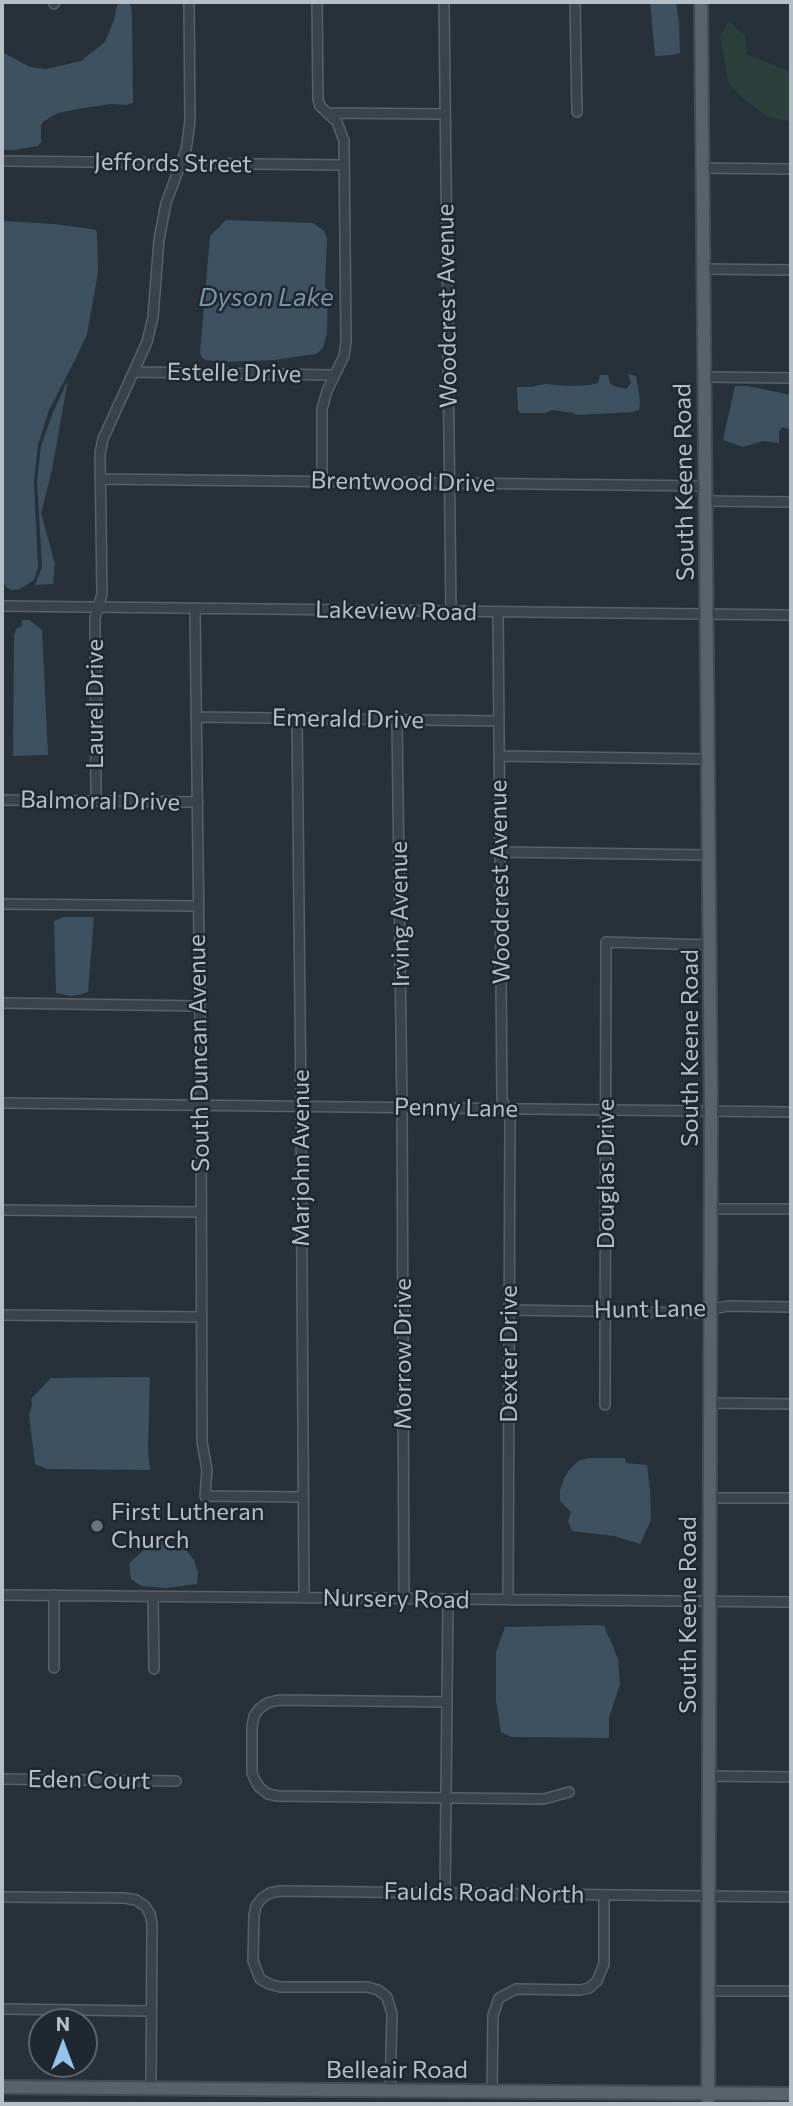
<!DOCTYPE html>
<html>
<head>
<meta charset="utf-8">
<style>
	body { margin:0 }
	#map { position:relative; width:793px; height:2106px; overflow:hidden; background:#26313a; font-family:Commissioner,sans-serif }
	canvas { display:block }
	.frame { position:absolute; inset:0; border:4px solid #b6bec6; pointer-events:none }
	.north { position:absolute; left:28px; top:2008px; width:70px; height:70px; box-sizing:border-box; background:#1f2830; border:2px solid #5b646c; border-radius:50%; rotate:0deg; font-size:19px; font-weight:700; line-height:28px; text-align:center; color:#b6bec6 }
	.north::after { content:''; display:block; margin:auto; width:24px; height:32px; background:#95c1eb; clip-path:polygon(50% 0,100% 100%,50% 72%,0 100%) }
</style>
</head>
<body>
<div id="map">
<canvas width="793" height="2106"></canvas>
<div class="frame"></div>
<div class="north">N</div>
</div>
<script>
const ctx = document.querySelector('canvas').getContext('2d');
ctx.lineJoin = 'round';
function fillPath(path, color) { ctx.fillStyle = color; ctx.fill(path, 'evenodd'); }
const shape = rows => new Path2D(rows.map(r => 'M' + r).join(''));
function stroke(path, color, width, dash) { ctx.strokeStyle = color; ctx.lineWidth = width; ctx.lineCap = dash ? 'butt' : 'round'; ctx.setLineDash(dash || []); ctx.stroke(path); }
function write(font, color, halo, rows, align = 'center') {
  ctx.font = font + ' Commissioner,sans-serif'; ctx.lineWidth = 5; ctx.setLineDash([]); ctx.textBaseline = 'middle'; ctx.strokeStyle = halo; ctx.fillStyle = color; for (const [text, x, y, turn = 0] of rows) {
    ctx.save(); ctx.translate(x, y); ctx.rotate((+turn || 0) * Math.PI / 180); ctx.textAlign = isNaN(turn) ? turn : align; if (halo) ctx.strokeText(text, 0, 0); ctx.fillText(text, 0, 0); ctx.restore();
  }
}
fillPath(shape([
	[729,21,745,36,747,54,791,72,791,122,768,117,743,99,729,84,720,37],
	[2,2100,350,2104,2,2103]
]), '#2b3f3d');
fillPath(shape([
	[120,2,127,2,131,6,132,18,133,103,127,105,111,104,77,109,58,113,44,121,41,125,41,142,38,146,13,150,2,150,2,52,30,67,46,69,81,61,105,42,114,20,117,6],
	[650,2,676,2,679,22,680,53,673,55,655,56],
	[226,220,313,223,324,231,327,239,325,287,328,290,327,333,323,348,316,354,274,360,225,362,205,360,202,357,200,353,210,236],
	[2,221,54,224,91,229,96,230,97,232,98,273,87,334,76,358,49,410,38,445,34,481,38,568,34,580,20,589,12,590,6,587,2,578],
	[628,374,636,376,640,401,639,410,633,412,575,415,574,413,553,410,545,413,520,413,518,410,517,387,531,387,545,384,569,386,590,385,598,383,600,375,608,375,610,383,614,386,626,389,631,383],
	[68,380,52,470,41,513,55,564,53,584,35,585,42,567,37,481,41,446,53,412],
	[735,386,748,386,791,395,791,430,782,427,779,432,779,443,763,441,743,447,723,440],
	[22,620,29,620,42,630,48,755,13,756,14,636,16,629,22,626],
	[64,917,94,917,88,992,79,995,70,996,56,993,54,921],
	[150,1377,148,1449,150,1470,47,1469,35,1464,29,1415,32,1405,31,1399,51,1378],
	[589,1458,625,1458,626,1463,647,1465,650,1490,651,1520,640,1544,614,1536,572,1531,568,1521,571,1512,560,1501,560,1490,564,1478,570,1469,578,1461],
	[163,1542,181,1546,187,1551,194,1560,198,1572,197,1584,166,1588,141,1586,131,1579,129,1563,151,1544],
	[598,1625,605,1626,606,1632,610,1639,618,1659,620,1684,609,1718,609,1738,511,1737,501,1732,496,1701,496,1652,505,1627]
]), '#3e5161');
const minor = shape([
	[317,2,318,99,320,106,337,122,344,141,346,342,344,356,327,391,322,409,322,481],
	[444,2,451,611],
	[575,2,577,112],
	[54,4,54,2],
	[327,113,444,114],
	[2,161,344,165],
	[702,168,791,169],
	[703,269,791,270],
	[134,372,334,375],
	[704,377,791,378],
	[100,479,706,486],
	[705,501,791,502],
	[2,606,791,615],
	[195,609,201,1105,202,1442,207,1470,205,1496,303,1497],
	[498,612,502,1099,510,1120,508,1600],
	[196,717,499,721],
	[297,718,301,1106,304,1598],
	[397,720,402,1108,404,1599],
	[499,756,708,759],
	[2,800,198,802],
	[96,801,95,618,102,594,100,454,103,439,147,342,153,317,159,240,166,203,186,150,190,121,189,2],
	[500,852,709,855],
	[2,904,198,906],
	[2,1003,199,1006],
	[2,1103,791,1112],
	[711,1209,791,1209],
	[2,1210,201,1212],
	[509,1310,696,1313,727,1306,791,1307],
	[2,1315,201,1317],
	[710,1403,791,1404],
	[605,1405,606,942,710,945],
	[710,1498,791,1498],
	[2,1595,791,1602],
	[54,1595,54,1668],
	[153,1597,154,1669],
	[447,1702,279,1700,267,1703,259,1709,254,1716,252,1727,252,1773,255,1780,259,1787,268,1794,278,1796,544,1799,569,1792],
	[708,1776,791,1777],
	[2,1779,176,1781],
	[445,1893,448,1600],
	[2,1897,124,1898,136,1900,145,1906,150,1914,152,1924,151,2088],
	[708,1991,791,1991],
	[2,2009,151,2011],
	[390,2091,392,2014,387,1997,378,1990,367,1987,280,1987,269,1984,260,1979,253,1961,254,1916,256,1906,262,1898,270,1893,280,1891,791,1897],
	[492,2091,493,2015,499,1998,516,1989,580,1990,589,1988,597,1981,604,1964,604,1895]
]);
const major = shape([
	[701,2,711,1111,708,2104],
	[2,2087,791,2094]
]);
stroke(minor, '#586169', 12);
stroke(major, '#434c54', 16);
stroke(minor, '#3a434b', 9);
stroke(major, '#58626b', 12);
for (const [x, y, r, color] of [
	[97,1526,7,"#6b7280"]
]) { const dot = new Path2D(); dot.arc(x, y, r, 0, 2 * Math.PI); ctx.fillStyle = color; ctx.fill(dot); stroke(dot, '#1f2830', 2.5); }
write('24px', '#b6bec6', '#1f2830', [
	["Jeffords Street",173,163,1],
	["Woodcrest Avenue",447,306,-91],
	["Estelle Drive",234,373,1],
	["Brentwood Drive",403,482,1],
	["South Keene Road",684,482,-91],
	["Lakeview Road",396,611,1],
	["Laurel Drive",95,704,-90],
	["Emerald Drive",348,719,1],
	["Balmoral Drive",100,801,1],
	["Woodcrest Avenue",500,882,-91],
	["Irving Avenue",400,914,-91],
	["South Keene Road",690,1048,-90],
	["South Duncan Avenue",199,1053,-91],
	["Penny Lane",456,1108,1],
	["Marjohn Avenue",301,1158,-90],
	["Douglas Drive",606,1174,-90],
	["Hunt Lane",650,1309,-1],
	["Morrow Drive",403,1354,-90],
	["Dexter Drive",509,1354,-90],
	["Nursery Road",396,1599,1],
	["South Keene Road",688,1615,-90],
	["Eden Court",89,1780,1],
	["Faulds Road North",484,1893,1],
	["Belleair Road",397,2070]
]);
write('24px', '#b6bec6', '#1f2830', [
	["First Lutheran",111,1512],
	["Church",111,1540]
], 'left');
write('italic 26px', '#7a92a6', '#1f2830', [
	["Dyson Lake",266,297]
]);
</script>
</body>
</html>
